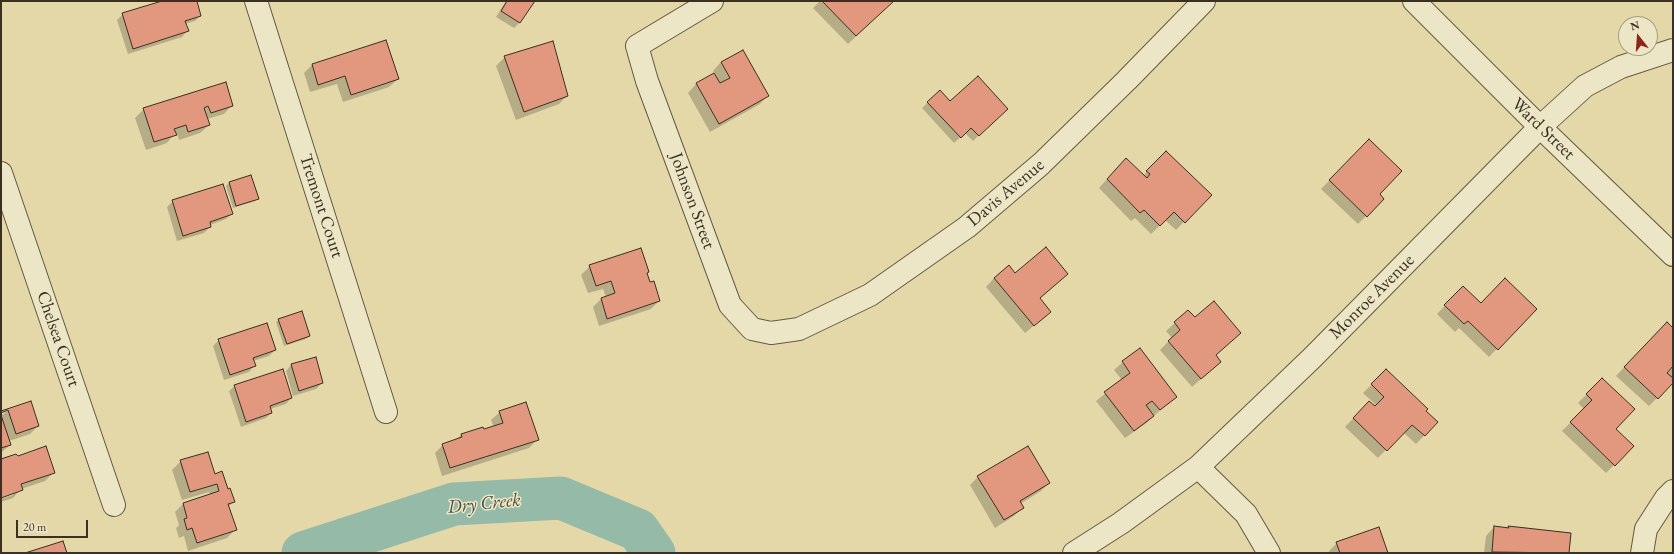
<!DOCTYPE html>
<html>
<head>
<meta charset="utf-8">
<style>
	body { margin:0 }
	#map { position:relative; width:1674px; height:554px; overflow:hidden; background:#e4d8a8; font-family:"EB Garamond",serif }
	canvas { display:block }
	.frame { position:absolute; inset:0; border:2px solid #3a2f22; pointer-events:none }
	.north { position:absolute; left:1618px; top:16px; width:40px; height:40px; box-sizing:border-box; background:#ede6c6; border:1px solid #a59d84; border-radius:50%; rotate:343deg; font-size:11px; font-weight:700; line-height:16px; text-align:center; color:#3a2f22 }
	.north::after { content:''; display:block; margin:auto; width:14px; height:18px; background:#8f2418; clip-path:polygon(50% 0,100% 100%,50% 72%,0 100%) }
	.scale { position:absolute; left:16px; top:520px; width:72px; height:18px; box-sizing:border-box; border:2px solid #3a2f22; border-top:0; padding-left:5px; font-size:12px; line-height:14px; white-space:nowrap; color:#3a2f22; -webkit-text-stroke:3px #ede6c6; paint-order:stroke }
</style>
</head>
<body>
<div id="map">
<canvas width="1674" height="554"></canvas>
<div class="frame"></div>
<div class="north">N</div>
<div class="scale">20 m</div>
</div>
<script>
const ctx = document.querySelector('canvas').getContext('2d');
ctx.lineJoin = 'round';
function fillPath(path, color) { ctx.fillStyle = color; ctx.fill(path, 'evenodd'); }
const shape = rows => new Path2D(rows.map(r => 'M' + r).join(''));
function stroke(path, color, width, dash) { ctx.strokeStyle = color; ctx.lineWidth = width; ctx.lineCap = dash ? 'butt' : 'round'; ctx.setLineDash(dash || []); ctx.stroke(path); }
function write(font, color, halo, rows, align = 'center') {
  ctx.font = font + ' "EB Garamond",serif'; ctx.lineWidth = 3; ctx.setLineDash([]); ctx.textBaseline = 'middle'; ctx.strokeStyle = halo; ctx.fillStyle = color; for (const [text, x, y, turn = 0] of rows) {
    ctx.save(); ctx.translate(x, y); ctx.rotate((+turn || 0) * Math.PI / 180); ctx.textAlign = isNaN(turn) ? turn : align; if (halo) ctx.strokeText(text, 0, 0); ctx.fillText(text, 0, 0); ctx.restore();
  }
}
fillPath(shape([
	[166,1,196,1,200,16,195,21,185,24,187,31,182,37,128,54,117,20,123,14],
	[506,1,534,1,520,22,514,28,496,17],
	[820,1,893,1,848,44,813,8],
	[386,41,398,79,389,87,343,102,337,84,310,92,304,73,312,65],
	[505,57,567,96,559,104,516,120,496,66],
	[721,62,768,95,760,104,710,132,688,93,696,84,715,74,713,71],
	[225,83,232,105,224,114,207,119,209,125,200,133,179,140,177,133,175,133,167,143,146,150,135,118,144,109],
	[940,91,950,103,1001,114,973,141,965,133,954,143,922,108],
	[1369,140,1378,194,1383,199,1358,224,1321,189],
	[1166,152,1210,195,1176,230,1165,220,1151,234,1135,218,1131,221,1099,188,1118,167,1143,176],
	[250,176,258,198,255,201,233,208,226,186,229,183],
	[173,201,232,214,226,219,210,225,210,227,204,233,177,241,167,207],
	[590,266,646,274,649,284,659,301,651,309,599,326,593,307,601,299,606,297,603,289,588,293,581,275],
	[1015,274,1067,274,1039,299,1050,312,1025,333,986,287,994,278],
	[1463,287,1481,304,1535,309,1489,357,1459,328,1455,332,1437,314],
	[1188,311,1215,356,1220,362,1192,387,1160,350,1172,338,1166,331],
	[279,320,309,336,306,339,284,346,276,322],
	[1673,329,1673,382,1649,406,1616,376,1658,331],
	[219,340,275,350,269,356,253,361,254,366,249,372,224,380,213,346],
	[315,358,322,383,316,389,293,396,286,371,291,365],
	[1123,362,1175,397,1145,424,1125,438,1096,401,1122,380,1114,370],
	[1386,370,1437,422,1416,444,1403,432,1378,458,1345,427,1369,402,1375,408,1377,406,1363,393],
	[1602,379,1615,429,1633,446,1606,473,1562,431,1584,409,1578,403],
	[235,386,291,398,286,404,270,409,271,413,266,418,241,427,229,391],
	[8,410,38,426,30,434,9,441,10,445,1,453,1,415,1,416],
	[500,412,537,440,529,448,442,476,435,453,443,445,455,440,461,435,482,428,484,430,494,427,491,420],
	[1,460,54,472,45,481,21,489,13,498,1,502,1,499,13,495,13,492,1,497],
	[181,461,214,475,234,502,228,507,235,530,227,538,188,551,184,536,179,538,176,528,179,525,175,512,183,504,210,496,209,492,182,500,172,470],
	[978,477,1049,483,1041,491,1020,504,1022,508,1014,516,995,528,970,485],
	[1494,527,1570,533,1568,553,1484,553,1486,536],
	[1337,543,1387,553,1329,553,1329,551]
]), '#0003');
stroke(shape([
	[303,553,454,504,561,498,638,530,654,553]
]), '#95baa7', 43);
const building = shape([
	[162,1,197,1,201,16,185,21,189,31,133,49,122,13,162,1],
	[507,1,535,1,520,23,501,11,507,1],
	[822,1,894,1,856,36,822,1],
	[386,40,399,79,351,95,345,76,318,85,312,64,386,40],
	[553,41,568,96,524,112,504,56,553,41],
	[743,50,769,96,719,124,696,83,714,73,720,83,730,78,721,62,743,50],
	[978,76,1008,109,979,136,971,128,961,138,927,102,940,90,950,101,978,76],
	[226,82,233,106,211,113,208,106,204,108,210,125,188,132,186,125,174,129,177,135,154,142,143,108,226,82],
	[1369,139,1402,171,1380,194,1384,199,1367,217,1329,180,1369,139],
	[1166,151,1212,195,1185,223,1174,212,1160,226,1144,210,1140,213,1107,179,1126,158,1147,178,1150,174,1146,171,1166,151],
	[251,175,259,199,236,206,229,182,251,175],
	[223,184,233,214,210,222,211,227,183,236,172,200,223,184],
	[1046,247,1068,274,1040,298,1051,312,1034,326,994,278,1009,265,1015,273,1046,247],
	[641,248,649,272,647,273,650,282,654,281,660,301,607,319,601,298,615,293,611,281,596,286,589,265,641,248],
	[1505,278,1537,309,1498,350,1468,321,1464,324,1444,305,1463,286,1481,303,1505,278],
	[1214,301,1241,333,1216,355,1221,362,1201,379,1168,341,1180,330,1174,322,1188,310,1195,317,1214,301],
	[302,311,310,336,287,344,278,319,302,311],
	[1667,322,1673,328,1673,366,1667,373,1673,378,1673,383,1658,399,1624,367,1667,322],
	[267,323,276,350,253,358,256,366,230,375,218,339,267,323],
	[1140,348,1177,397,1160,410,1152,401,1146,405,1154,416,1134,431,1104,392,1130,373,1122,361,1140,348],
	[316,357,323,383,299,391,291,364,316,357],
	[283,369,292,398,270,406,272,413,246,422,234,385,283,369],
	[1386,369,1428,409,1426,411,1438,422,1425,436,1412,425,1387,451,1353,418,1369,401,1375,406,1384,397,1371,384,1386,369],
	[1602,378,1635,409,1616,429,1634,446,1615,466,1570,422,1592,400,1586,394,1602,378],
	[31,401,39,426,16,434,8,410,1,413,1,411,31,401],
	[526,402,539,440,450,468,442,444,462,437,461,434,483,427,484,429,503,423,499,411,526,402],
	[1,415,11,445,1,448,1,415],
	[46,446,55,473,21,484,23,490,1,498,1,459,16,454,18,456,46,446],
	[1028,446,1050,483,1020,501,1024,508,1004,520,977,476,1028,446],
	[208,452,215,474,222,471,228,489,230,488,235,502,228,504,237,530,197,543,192,528,187,530,184,519,187,518,183,503,219,491,217,484,190,492,180,460,208,452],
	[1494,526,1509,528,1508,526,1571,533,1569,553,1492,552,1494,526],
	[1379,527,1388,553,1340,553,1336,542,1379,527],
	[63,541,67,553,25,553,63,541]
]);
fillPath(building, '#e2987f');
stroke(building, '#3a2f22', 1);
const street = shape([
	[256,1,386,412],
	[712,1,637,46,647,81,730,305,752,329,771,333,799,329,870,295,967,227,1041,164,1127,80,1204,1],
	[1414,1,1540,127,1673,255],
	[1,173,114,505],
	[1198,467,1246,514,1269,553],
	[1074,553,1121,523,1198,467,1312,358,1540,127,1585,86,1621,67,1673,50],
	[1642,553,1646,529,1666,498,1673,491]
]);
stroke(street, '#645944', 24);
stroke(street, '#ede6c6', 22);
write('18px', '#3a2f22', '#ede6c6', [
	["Ward Street",1543,129,44],
	["Davis Avenue",1006,193,-40],
	["Johnson Street",692,201,70],
	["Tremont Court",321,206,72],
	["Monroe Avenue",1372,297,-45],
	["Chelsea Court",58,339,71]
]);
write('italic 19px', '#4c4b3d', '#ede6c6', [
	["Dry Creek",484,504,-6]
]);
</script>
</body>
</html>
